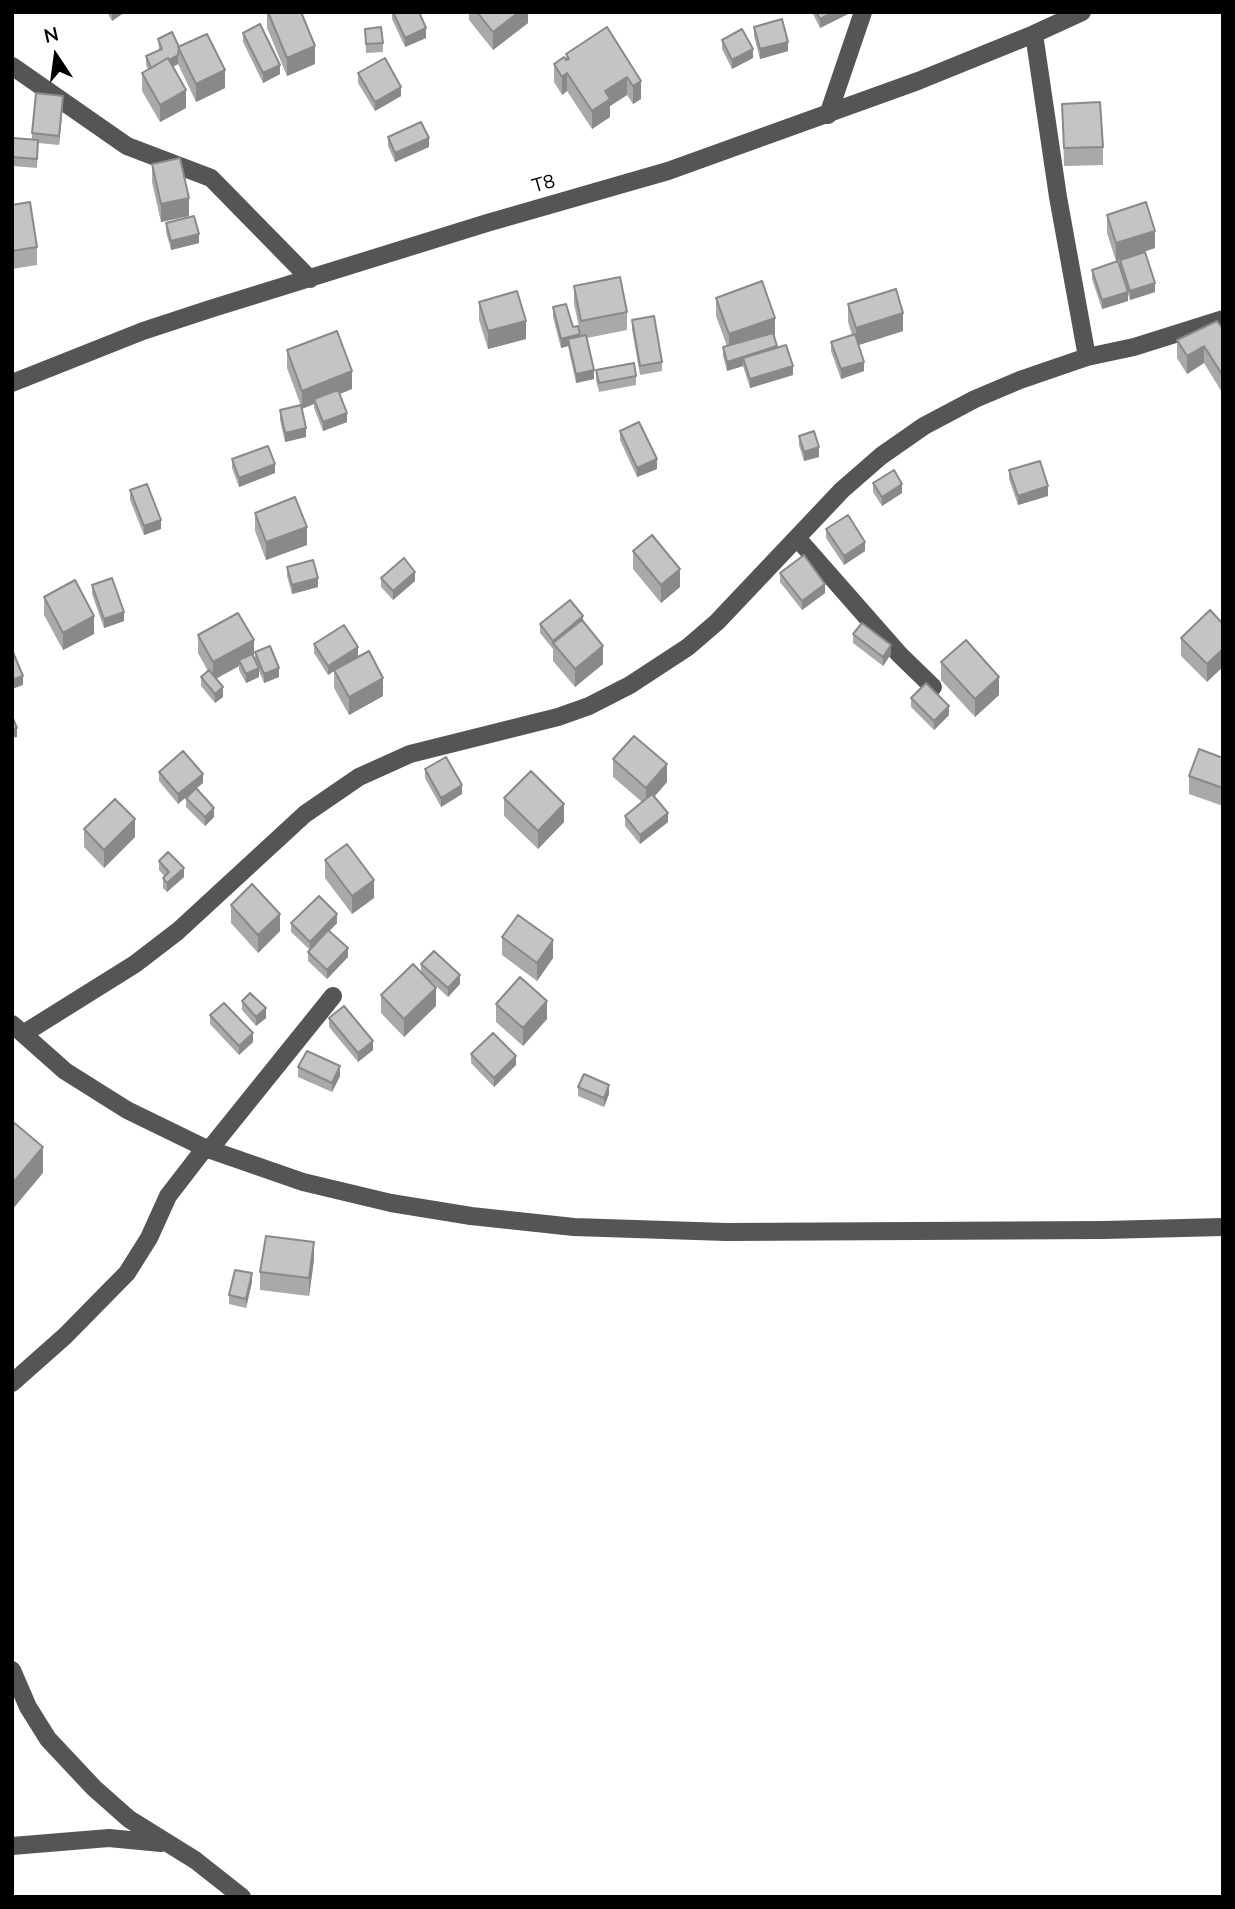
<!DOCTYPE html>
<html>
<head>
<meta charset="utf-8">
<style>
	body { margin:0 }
	#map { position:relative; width:1235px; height:1909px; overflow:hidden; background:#fff; font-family:"Nunito Sans",sans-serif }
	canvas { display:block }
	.frame { position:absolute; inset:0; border:14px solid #000; pointer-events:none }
	.north { position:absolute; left:21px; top:21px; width:70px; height:70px; -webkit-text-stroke:5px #fff; paint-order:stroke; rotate:347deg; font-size:19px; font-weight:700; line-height:28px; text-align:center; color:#000 }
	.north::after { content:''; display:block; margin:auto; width:24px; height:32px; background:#000; clip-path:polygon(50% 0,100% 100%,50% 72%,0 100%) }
</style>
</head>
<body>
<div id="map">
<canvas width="1235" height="1909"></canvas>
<div class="frame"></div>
<div class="north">N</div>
</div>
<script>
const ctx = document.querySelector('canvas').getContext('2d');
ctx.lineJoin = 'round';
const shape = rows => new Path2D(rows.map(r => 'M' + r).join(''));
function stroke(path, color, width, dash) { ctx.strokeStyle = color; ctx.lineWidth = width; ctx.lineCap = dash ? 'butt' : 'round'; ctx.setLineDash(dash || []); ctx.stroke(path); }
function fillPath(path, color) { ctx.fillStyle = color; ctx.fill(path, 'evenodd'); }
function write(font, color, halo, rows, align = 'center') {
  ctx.font = font + ' "Nunito Sans",sans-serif'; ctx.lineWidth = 6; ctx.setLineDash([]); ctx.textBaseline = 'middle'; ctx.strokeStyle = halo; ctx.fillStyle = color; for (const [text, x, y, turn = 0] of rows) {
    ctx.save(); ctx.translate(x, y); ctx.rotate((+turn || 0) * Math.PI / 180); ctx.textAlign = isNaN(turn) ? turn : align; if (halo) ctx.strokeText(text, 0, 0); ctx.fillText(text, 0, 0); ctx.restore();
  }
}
stroke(shape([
	[1034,34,1058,197,1087,357],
	[12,66,127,146,211,178,310,279],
	[828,115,863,12],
	[12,383,143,331,210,309,487,223,668,171,918,81,1034,34,1082,12],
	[798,539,900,655,933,687],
	[12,1024,65,1071,127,1110,205,1148,303,1182,391,1203,471,1216,574,1227,726,1232,1104,1230,1223,1227],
	[23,1034,135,964,178,931,305,814,359,777,410,754,558,717,589,706,630,685,688,647,717,622,842,490,881,456,924,426,975,399,1020,380,1087,357,1134,347,1223,319],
	[209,1150,333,996],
	[12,1383,65,1336,127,1273,149,1238,168,1196,205,1148],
	[12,1670,28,1707,48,1739,94,1788,129,1819,195,1860,242,1897],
	[12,1846,109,1838,161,1843]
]), '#555', 18);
fillPath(shape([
	[107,12,125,12,112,21],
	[267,12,301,12,315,64,287,76,267,28],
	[392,12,419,12,426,38,405,47,392,19],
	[469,12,528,12,528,23,493,50,469,20],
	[812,12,848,12,848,14,820,28],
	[607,27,641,99,633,104,627,95,610,106,610,117,592,129,567,91,562,95,554,82,554,64,566,59,566,54],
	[754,27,788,51,760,59,754,36],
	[365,29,383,43,383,52,366,53],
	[243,33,280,74,263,83,243,42],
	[158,39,179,47,225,88,196,102,178,64,173,67,186,108,160,122,142,91,142,73,148,69,146,65,146,56,159,50],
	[722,40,753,58,732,69,722,49],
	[358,73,401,96,375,111,358,83],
	[1062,104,1103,147,1103,165,1064,166],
	[63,105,59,145,38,143,37,168,12,166,13,138,32,139,32,133],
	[388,137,429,147,395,162,388,146],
	[152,164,189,216,161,222,152,182],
	[12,205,37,247,37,265,12,269],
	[1107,215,1155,248,1116,261,1107,233],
	[166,223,199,243,171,250,166,232],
	[1120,260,1155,292,1130,300,1128,294,1128,301,1102,309,1092,279,1092,270,1120,268],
	[574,286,627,312,627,330,587,338,594,379,576,383,568,346,561,348,553,317,553,307,573,327,581,336,574,304],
	[716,298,775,336,774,336,777,348,793,375,750,388,743,366,727,371,723,356,723,347,727,346,716,316],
	[479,302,526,339,488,349,479,320],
	[848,304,903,331,858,345,864,371,841,379,831,351,831,342,852,335,848,322],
	[632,320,662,362,662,371,640,375,632,329],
	[1223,329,1223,394,1204,363,1187,374,1177,358,1177,340],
	[287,350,352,389,340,394,347,422,323,431,314,408,314,404,302,408,306,437,285,442,280,420,280,410,301,406,287,368],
	[596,370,636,376,636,385,599,392,596,380],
	[620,431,657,469,637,477,620,440],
	[799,436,819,457,804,461,799,445],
	[232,459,275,473,239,487,232,468],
	[1009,470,1048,496,1018,505,1009,479],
	[873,483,902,493,882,506,873,492],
	[130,490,161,529,144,535,130,500],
	[255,513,307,545,266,560,255,531],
	[826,529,865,551,844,565,826,538],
	[633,551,680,587,661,603,633,569],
	[287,567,318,587,292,594,287,576],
	[780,573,825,593,802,610,780,582],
	[381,578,415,581,393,600,381,587],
	[92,585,124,621,104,628,92,594],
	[44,597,94,634,63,650,44,615],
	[583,623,603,664,575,687,553,661,553,649,540,633,540,624],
	[1223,624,1207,682,1181,656,1181,638],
	[853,634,891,654,883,666,853,643],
	[198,635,254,657,255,659,255,652,279,677,264,683,259,671,259,677,246,683,239,670,239,666,216,679,223,697,215,703,201,686,201,677,208,671,198,653],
	[314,644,358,656,345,664,383,696,349,715,334,688,334,671,328,675,314,653],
	[941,662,999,695,975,717,941,680],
	[911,698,949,715,934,730,911,707],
	[1223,758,1223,806,1189,794,1189,776],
	[613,759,667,782,654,797,668,822,640,844,625,826,625,816,642,802,613,777],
	[425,769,462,794,441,807,425,778],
	[159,772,203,783,196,788,214,817,205,826,186,807,186,798,194,790,178,804,159,781],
	[504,798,564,822,538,849,504,816],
	[84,829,135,837,104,868,84,847],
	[325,860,374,898,352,914,325,878],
	[159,861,184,877,167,892,163,888,163,878,165,877,159,870],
	[231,905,280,931,258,953,231,923],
	[291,923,337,923,329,931,348,957,327,979,308,961,308,952,310,950,291,932],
	[502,937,553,958,537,981,502,955],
	[421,964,460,984,448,997,427,978,436,1006,404,1037,381,1013,381,995,421,973],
	[242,1001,266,1018,256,1026,242,1010],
	[496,1004,547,1019,523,1046,496,1022],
	[210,1015,253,1042,239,1055,210,1024],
	[329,1018,373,1050,358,1062,329,1027],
	[471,1054,516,1065,494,1087,471,1063],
	[298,1067,340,1076,332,1092,298,1077],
	[578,1087,609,1094,604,1107,578,1096],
	[314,1260,309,1296,260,1290,260,1272],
	[252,1282,246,1308,229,1304,229,1295]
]), '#a9a9a9');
fillPath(shape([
	[112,12,125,12,112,21],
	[519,12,528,12,528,23,493,50,493,32],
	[834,12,848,12,848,14,820,28,820,19],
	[426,28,426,38,405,47,405,38],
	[788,42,788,51,760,59,760,49],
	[315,46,315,64,287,76,287,58],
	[753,49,753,58,732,69,732,60],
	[178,55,178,64,151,77,151,68],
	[280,65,280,74,263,83,263,73],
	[225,70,225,88,196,102,196,84],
	[567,73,567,91,562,95,562,77],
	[627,77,627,95,610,106,610,117,592,129,592,111,605,91],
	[641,81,641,99,633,104,633,86],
	[401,87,401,96,375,111,375,102],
	[186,90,186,108,160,122,160,105],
	[63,96,63,105,59,145,59,136],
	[429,138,429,147,395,162,395,153],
	[189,198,189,216,161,222,161,204],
	[1155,231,1155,248,1116,261,1116,243],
	[199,234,199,243,171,250,171,241],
	[1155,283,1155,292,1130,300,1130,291],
	[1128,292,1128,301,1102,309,1102,300],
	[903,313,903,331,856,346,856,328],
	[775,318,775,336,729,352,729,334],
	[526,321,526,339,488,349,488,331],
	[580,334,580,343,568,339,568,346,561,348,561,339],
	[777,346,777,355,743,358,743,366,727,371,727,362],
	[1204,346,1204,363,1187,374,1187,356],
	[864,362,864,371,841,379,841,369],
	[793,366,793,375,750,388,750,379],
	[594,370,594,379,576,383,576,374],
	[352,371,352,389,316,403,314,399,314,404,302,409,302,391],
	[347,413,347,422,323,431,323,422],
	[306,428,306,437,285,442,285,433],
	[819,447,819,457,804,461,804,452],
	[657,459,657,469,637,477,637,468],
	[275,464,275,473,239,487,239,478],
	[902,484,902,493,882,506,882,497],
	[1048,486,1048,496,1018,505,1018,496],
	[161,520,161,529,144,535,144,526],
	[307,527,307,545,266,560,266,542],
	[865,542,865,551,844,565,844,556],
	[680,569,680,587,661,603,661,585],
	[415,572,415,581,393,600,393,591],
	[318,578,318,587,292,594,292,585],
	[825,584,825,593,802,610,802,601],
	[124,612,124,621,104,628,104,619],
	[94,616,94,634,63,650,63,633],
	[583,616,583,625,553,643,553,650,553,641],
	[254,640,254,658,239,660,239,666,213,680,213,662],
	[891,645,891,654,883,666,883,657],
	[603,646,603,664,575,687,575,669],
	[358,647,358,656,328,675,328,666],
	[1223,649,1223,667,1207,682,1207,664],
	[259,668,259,677,246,683,246,674],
	[279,668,279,677,264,683,264,674],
	[23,676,23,685,12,689,12,680],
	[999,677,999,695,975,717,975,699],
	[383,678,383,696,349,715,349,697],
	[223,687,223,697,215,703,215,694],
	[949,706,949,715,934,730,934,721],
	[17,728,17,737,12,738,12,729],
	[667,764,667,782,646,806,646,788],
	[203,774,203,783,178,804,178,794],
	[462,785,462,794,441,807,441,798],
	[564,804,564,822,538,849,538,831],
	[214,808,214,817,205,826,205,817],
	[668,813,668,822,640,844,640,835],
	[135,819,135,837,104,868,104,850],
	[184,868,184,877,167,892,167,883],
	[374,880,374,898,352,914,352,896],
	[280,914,280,931,258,953,258,935],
	[337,914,337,923,310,951,310,942],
	[553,940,553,958,537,981,537,963],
	[348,948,348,957,327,979,327,970],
	[460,975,460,984,448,997,448,988],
	[436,988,436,1006,404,1037,404,1019],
	[547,1001,547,1019,523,1046,523,1028],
	[266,1008,266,1018,256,1026,256,1017],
	[253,1033,253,1042,239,1055,239,1046],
	[373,1041,373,1050,358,1062,358,1053],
	[516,1056,516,1065,494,1087,494,1078],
	[340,1066,340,1076,332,1092,332,1083],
	[609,1085,609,1094,604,1107,604,1098],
	[43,1147,43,1173,12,1210,12,1184],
	[314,1242,314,1260,309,1296,309,1278],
	[252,1273,252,1282,246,1308,246,1299]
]), '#898989');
const building = shape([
	[268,12,301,12,315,46,287,58,268,12],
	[393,12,419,12,426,28,405,38,393,12],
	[477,12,519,12,493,32,477,12],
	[816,12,834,12,820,19,816,12],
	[782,19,788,42,760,49,754,27,782,19],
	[260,24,280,65,263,73,243,33,260,24],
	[381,27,383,43,366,44,365,29,381,27],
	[607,27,641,81,633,86,627,77,605,91,610,99,592,111,567,73,562,77,554,64,564,57,566,60,569,59,566,54,607,27],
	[742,29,753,49,732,60,722,40,742,29],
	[172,32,179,47,178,55,169,60,168,58,151,68,146,56,162,49,158,39,172,32],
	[207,34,225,70,196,84,178,47,207,34],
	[168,58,186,90,160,105,142,73,168,58],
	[385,58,401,87,375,102,358,73,385,58],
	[36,93,63,96,59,136,32,133,36,93],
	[1100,102,1103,147,1064,148,1062,104,1100,102],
	[421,122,429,138,395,153,388,137,421,122],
	[13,138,38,140,37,159,12,157,13,138],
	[180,158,189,198,161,204,152,164,180,158],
	[30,202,37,247,12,251,12,205,30,202],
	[1146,202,1155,231,1116,243,1107,215,1146,202],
	[194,216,199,234,171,241,166,223,194,216],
	[1145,252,1155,283,1130,291,1120,260,1145,252],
	[1118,261,1128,292,1102,300,1092,270,1118,261],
	[620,277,627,312,581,321,574,286,620,277],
	[762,281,775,318,729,334,716,298,762,281],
	[896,289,903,313,856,328,848,304,896,289],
	[517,291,526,321,488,331,479,302,517,291],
	[566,304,573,327,578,326,580,334,561,339,553,307,566,304],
	[654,316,662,362,640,366,632,320,654,316],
	[1217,321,1223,329,1223,376,1204,346,1187,356,1177,340,1217,321],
	[337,331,352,371,302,391,287,350,337,331],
	[773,333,777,346,727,362,723,347,773,333],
	[855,334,864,362,841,369,831,342,855,334],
	[586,335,594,370,576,374,568,339,586,335],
	[786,345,793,366,750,379,743,358,786,345],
	[634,363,636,376,599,383,596,370,634,363],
	[338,390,347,413,323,422,314,399,338,390],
	[301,405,306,428,285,433,280,410,301,405],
	[639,422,657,459,637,468,620,431,639,422],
	[814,431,819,447,804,452,799,436,814,431],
	[268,446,275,464,239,478,232,459,268,446],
	[1040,461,1048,486,1018,496,1009,470,1040,461],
	[894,470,902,484,882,497,873,483,894,470],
	[147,484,161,520,144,526,130,490,147,484],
	[295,497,307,527,266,542,255,513,295,497],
	[848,515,865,542,844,556,826,529,848,515],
	[652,535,680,569,661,585,633,551,652,535],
	[804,555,825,584,802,601,780,573,804,555],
	[404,558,415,572,393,591,381,578,404,558],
	[313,560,318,578,292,585,287,567,313,560],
	[112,578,124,612,104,619,92,585,112,578],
	[75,580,94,616,63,633,44,597,75,580],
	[570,600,583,616,553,641,540,624,570,600],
	[1210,610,1223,624,1223,649,1207,664,1181,638,1210,610],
	[238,613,254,640,213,662,198,635,238,613],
	[582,620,603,646,575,669,553,643,582,620],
	[862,623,891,645,883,657,853,634,862,623],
	[344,625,358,647,328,666,314,644,344,625],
	[966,640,999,677,975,699,941,662,966,640],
	[270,646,279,668,264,674,255,652,270,646],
	[12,650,23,676,12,680,12,650],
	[369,651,383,678,349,697,334,670,369,651],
	[252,654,259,668,246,674,239,660,252,654],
	[209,670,223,687,215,694,201,677,209,670],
	[926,683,949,706,934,721,911,698,926,683],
	[12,716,17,728,12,729,12,716],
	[634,736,667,764,646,788,613,759,634,736],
	[1199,749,1223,758,1223,788,1189,776,1199,749],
	[183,751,203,774,178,794,159,772,183,751],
	[446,757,462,785,441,798,425,769,446,757],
	[531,771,564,804,538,831,504,798,531,771],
	[196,788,214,808,205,817,186,798,196,788],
	[652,794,668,813,640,835,625,816,652,794],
	[115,799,135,819,104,850,84,829,115,799],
	[347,844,374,880,352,896,325,860,347,844],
	[168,852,184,868,167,883,163,878,169,872,159,861,168,852],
	[252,884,280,914,258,935,231,905,252,884],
	[319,896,337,914,310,942,291,923,319,896],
	[518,915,553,940,537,963,502,937,518,915],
	[328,930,348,948,327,970,308,952,328,930],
	[434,951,460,975,448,988,421,964,434,951],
	[413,964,436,988,404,1019,381,995,413,964],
	[520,977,547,1001,523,1028,496,1004,520,977],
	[250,993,266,1008,256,1017,242,1001,250,993],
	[224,1003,253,1033,239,1046,210,1015,224,1003],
	[344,1006,373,1041,358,1053,329,1018,344,1006],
	[493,1033,516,1056,494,1078,471,1054,493,1033],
	[307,1051,340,1066,332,1083,298,1067,307,1051],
	[584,1074,609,1085,604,1098,578,1087,584,1074],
	[12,1121,43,1147,12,1184,12,1121],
	[266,1236,314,1242,309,1278,260,1272,266,1236],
	[235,1270,252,1273,246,1299,229,1295,235,1270]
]);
fillPath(building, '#c4c4c4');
stroke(building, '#898989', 2);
write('19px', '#000', '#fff', [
	["T8",544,185,-16]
]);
</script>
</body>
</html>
